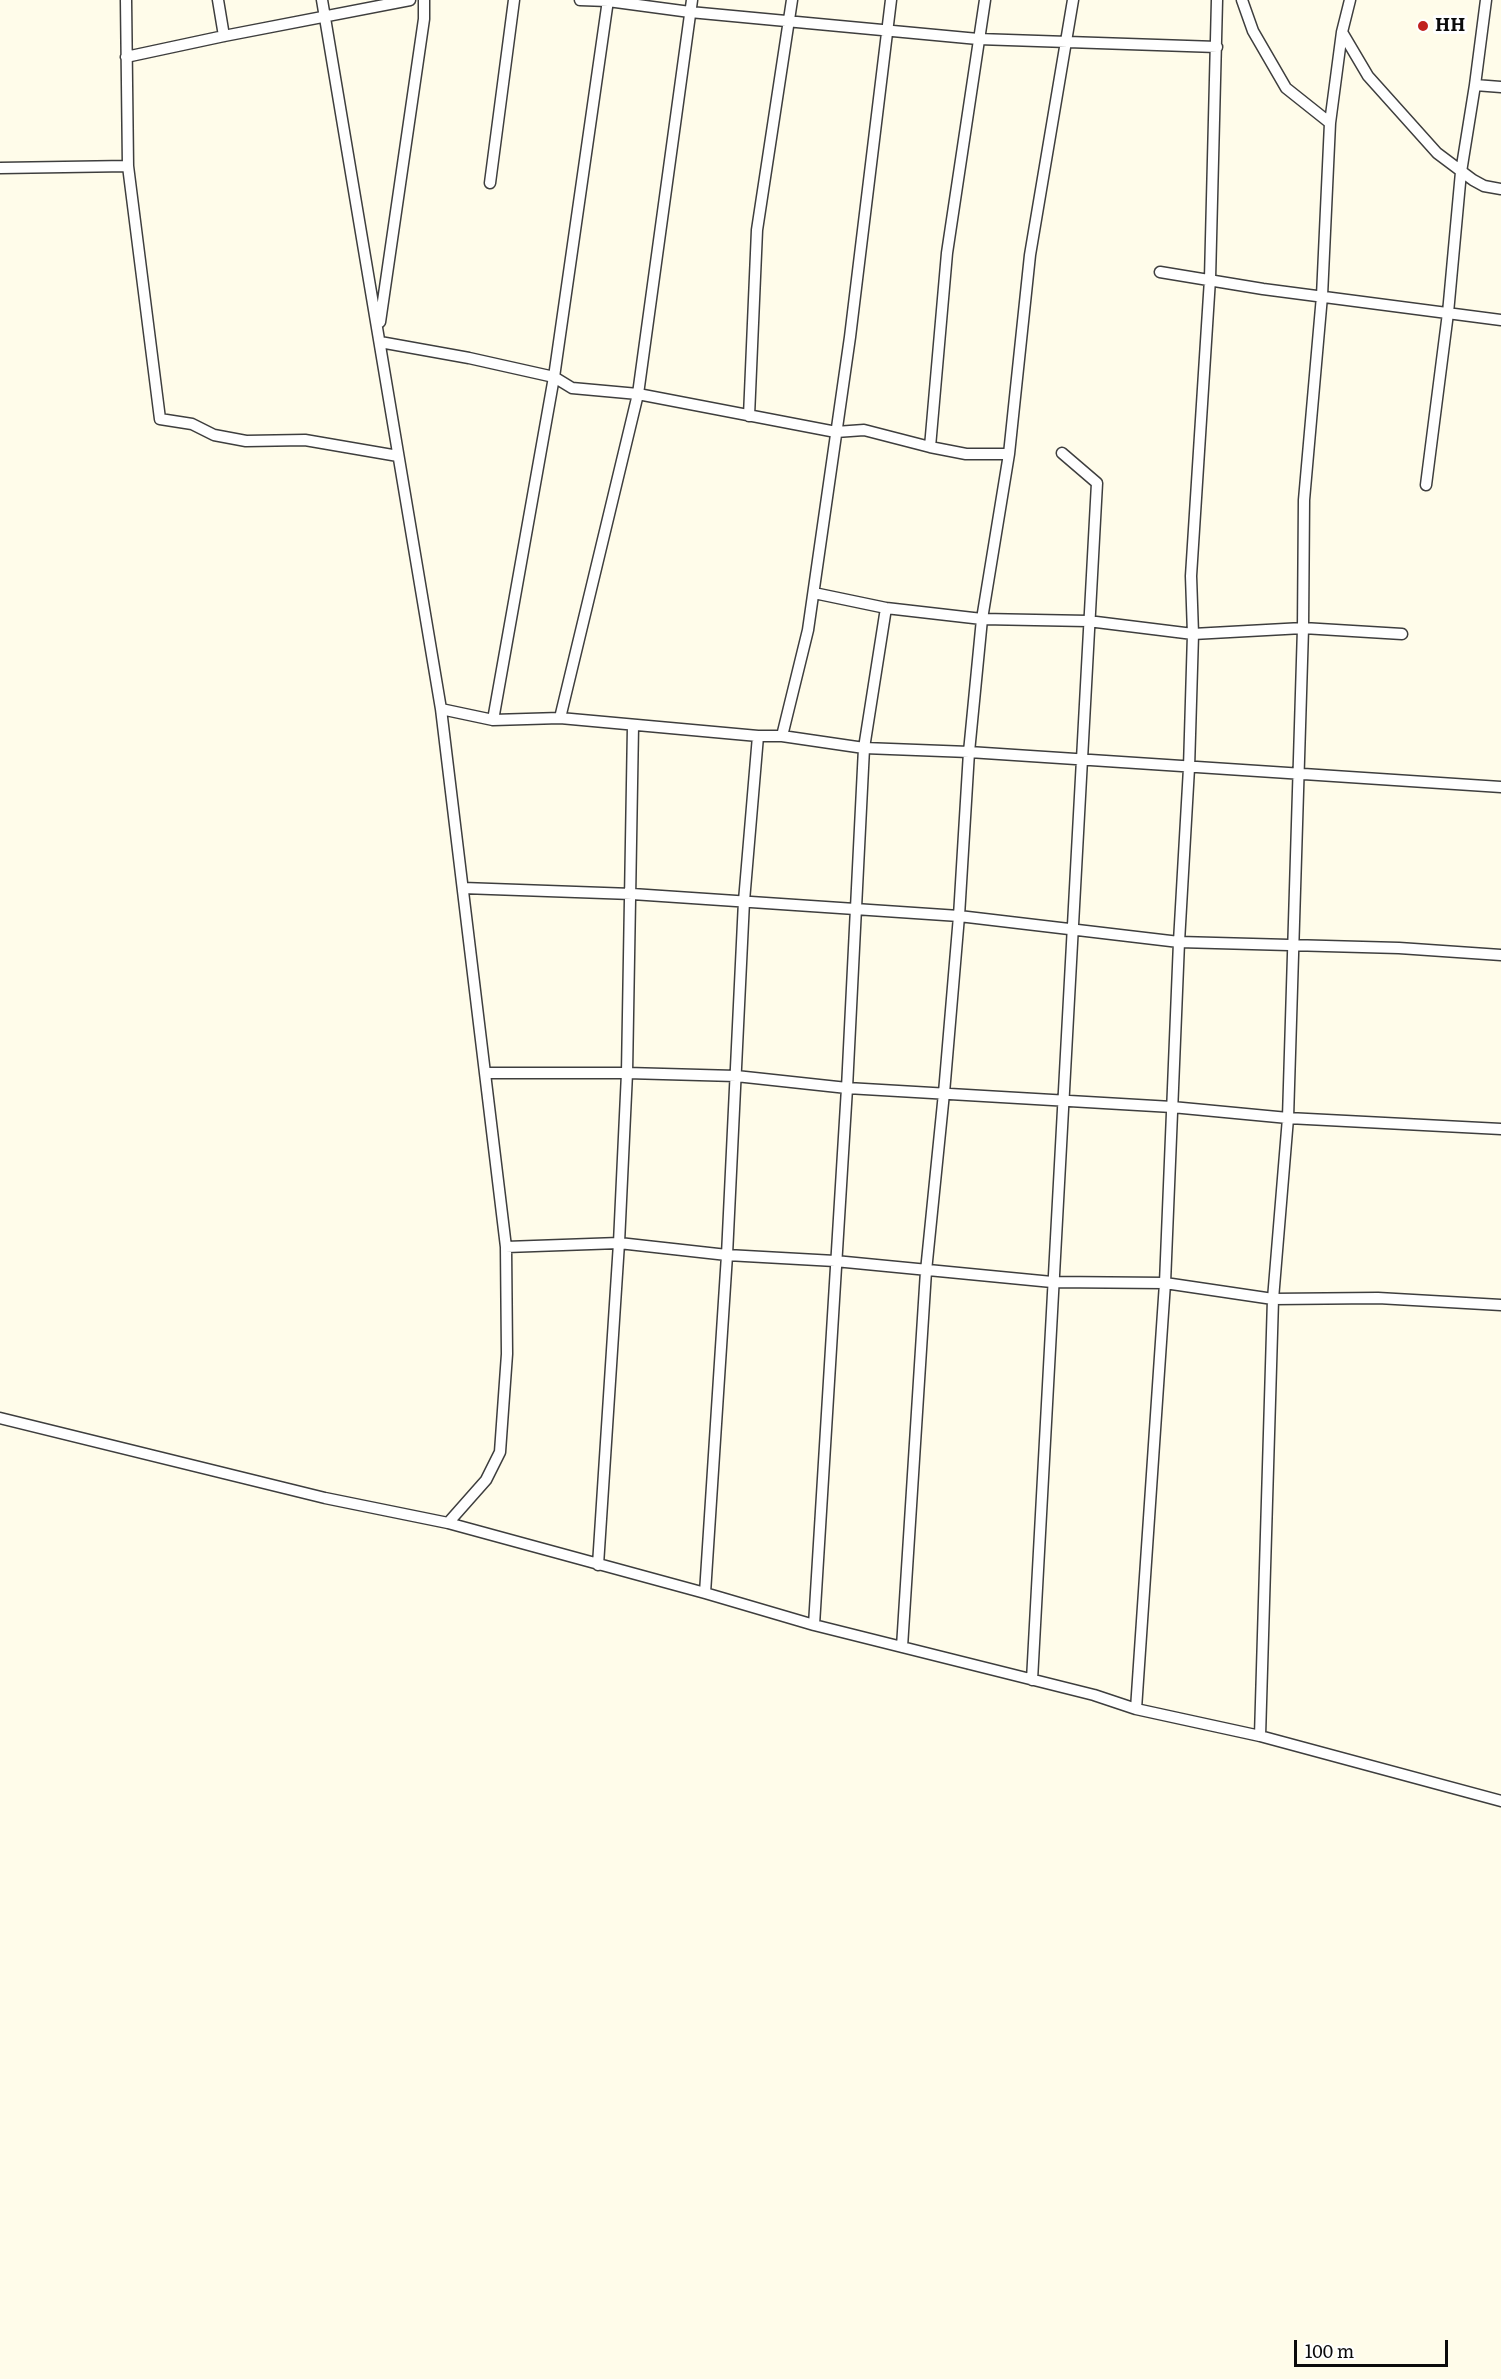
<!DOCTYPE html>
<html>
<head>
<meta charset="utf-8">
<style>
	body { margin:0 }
	#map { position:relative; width:1501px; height:2379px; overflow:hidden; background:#fffcea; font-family:Literata,serif }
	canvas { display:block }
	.scale { position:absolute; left:1294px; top:2340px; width:154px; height:27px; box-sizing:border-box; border:3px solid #0b0b0b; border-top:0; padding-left:8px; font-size:18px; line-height:21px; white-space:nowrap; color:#0b0b0b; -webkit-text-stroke:4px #fff; paint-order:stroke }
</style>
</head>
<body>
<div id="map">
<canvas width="1501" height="2379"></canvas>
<div class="scale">100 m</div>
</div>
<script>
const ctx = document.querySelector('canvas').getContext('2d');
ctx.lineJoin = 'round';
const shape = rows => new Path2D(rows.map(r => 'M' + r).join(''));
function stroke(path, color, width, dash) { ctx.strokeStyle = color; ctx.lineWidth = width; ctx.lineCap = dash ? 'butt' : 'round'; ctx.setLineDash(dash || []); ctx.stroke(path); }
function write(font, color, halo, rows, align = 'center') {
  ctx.font = font + ' Literata,serif'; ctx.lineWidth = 6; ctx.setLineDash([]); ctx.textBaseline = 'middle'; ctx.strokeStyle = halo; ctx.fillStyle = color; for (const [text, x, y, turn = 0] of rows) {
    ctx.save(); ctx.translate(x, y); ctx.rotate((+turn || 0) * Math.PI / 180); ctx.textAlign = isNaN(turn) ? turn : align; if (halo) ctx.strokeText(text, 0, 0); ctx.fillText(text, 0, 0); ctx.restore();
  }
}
const minor = shape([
	[126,0,128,166,160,419,192,424,214,435,246,441,305,440,398,456],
	[218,0,224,36],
	[322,0,441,709,506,1247,507,1354,500,1452,486,1480,448,1523],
	[580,0,608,1,690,12,978,39,1217,47],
	[1242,0,1253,31,1286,88,1330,123],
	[1486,0,1475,85,1501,87],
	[1342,32,1368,76,1437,153,1473,180,1484,186,1501,189],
	[126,57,224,36,410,0],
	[0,168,128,166],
	[490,183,514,0],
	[1160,272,1263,289,1501,320],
	[380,322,424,19,424,0],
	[380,342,469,358,554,377,572,388,638,394,836,432,864,430,930,447,966,454,1009,454],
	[749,416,757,230,792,0],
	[930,447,947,253,985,0],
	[1426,485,1448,313,1461,172,1475,85],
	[814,593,886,608,982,619,1088,621,1193,634,1303,628,1402,634],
	[441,709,493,720,560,718,758,736,782,736,864,748,969,752,1501,787],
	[560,718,638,394,692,0],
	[493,720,554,377,608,0],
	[782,736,808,630,850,337,891,0],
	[463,888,632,894,959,916,1179,942,1399,948,1501,955],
	[486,1073,627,1073,736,1076,847,1088,1172,1107,1288,1118,1501,1129],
	[506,1247,619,1243,727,1255,835,1261,1052,1282,1165,1283,1273,1299,1378,1298,1501,1305],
	[0,1418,325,1498,448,1523,705,1593,814,1625,1094,1695,1136,1709,1260,1736,1501,1801],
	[598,1565,619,1243,627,1073,633,726],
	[705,1593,727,1255,744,901,758,736],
	[814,1625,847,1088,864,748,886,608],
	[902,1647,926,1271,944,1093,959,916,969,752,982,619,1009,454,1030,255,1073,0],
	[1032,1680,1097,483,1062,453],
	[1136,1709,1165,1283,1179,942,1189,768,1193,634,1191,576,1210,279,1217,0],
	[1260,1736,1273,1299,1288,1118,1303,628,1304,500,1322,296,1330,123,1342,32,1350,0]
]);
stroke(minor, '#3e3e3e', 13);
stroke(minor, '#fff', 10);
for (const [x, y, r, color] of [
	[1423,26,6,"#c0211f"]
]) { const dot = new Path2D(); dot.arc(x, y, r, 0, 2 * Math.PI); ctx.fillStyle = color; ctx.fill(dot); stroke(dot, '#fff', 2); }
write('bold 18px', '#0b0b0b', '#fff', [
	["HH",1435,26]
], 'left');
</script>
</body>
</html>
